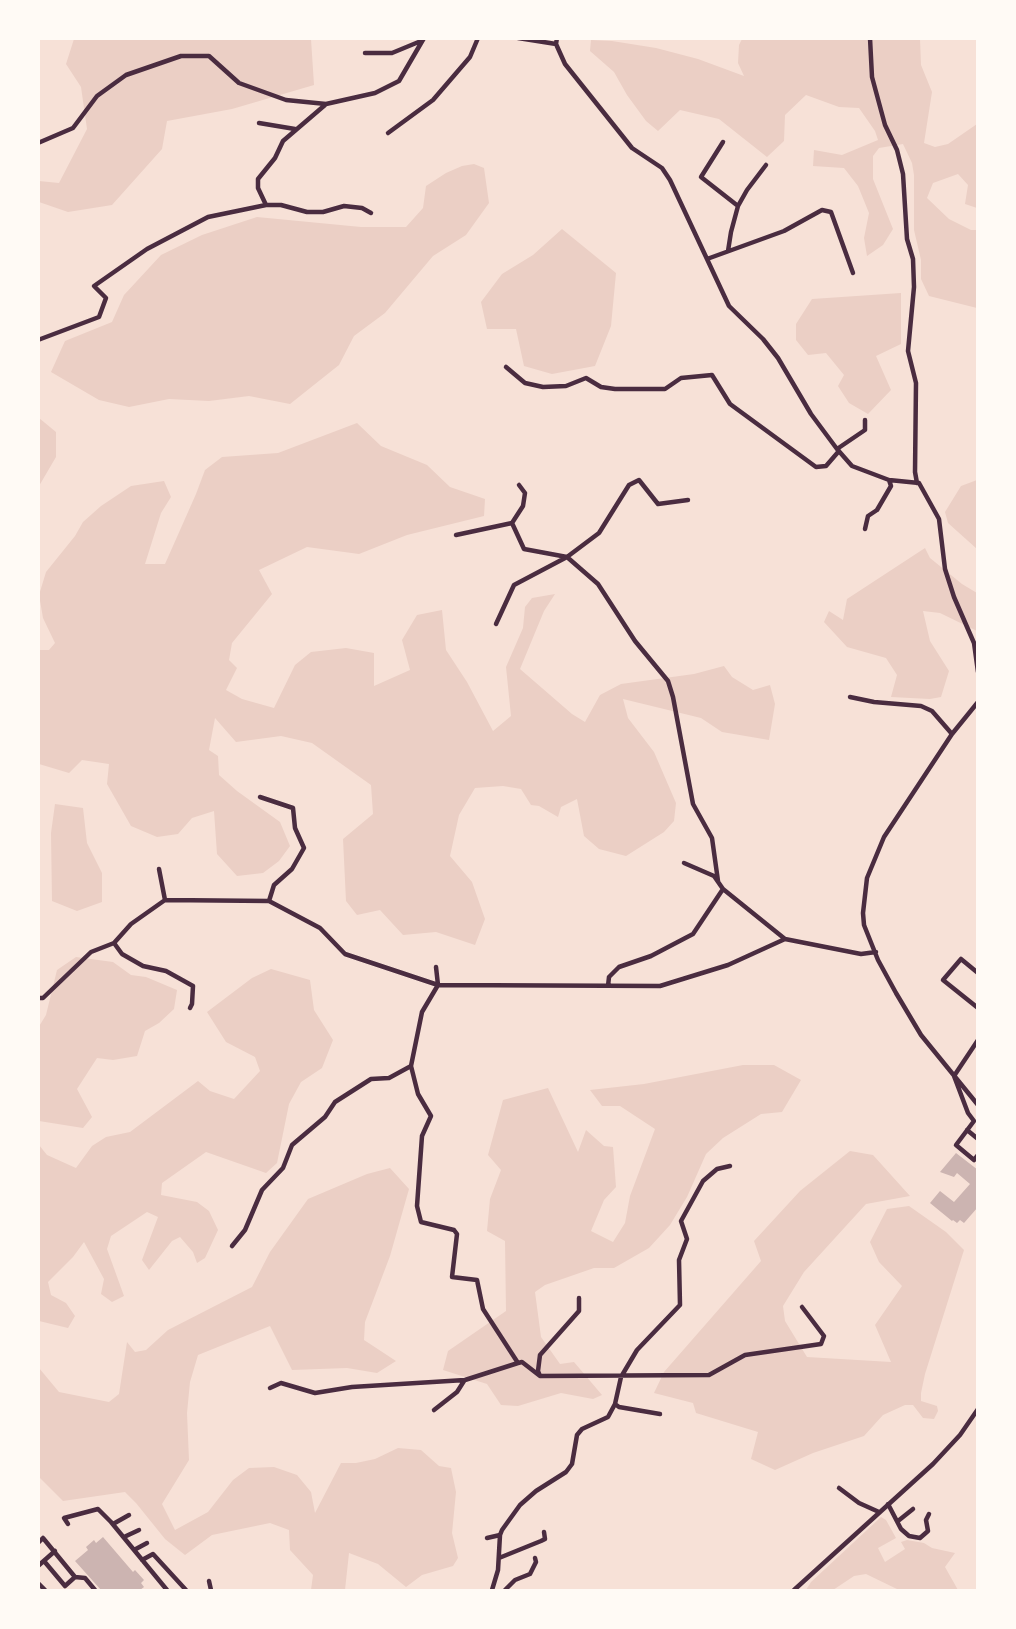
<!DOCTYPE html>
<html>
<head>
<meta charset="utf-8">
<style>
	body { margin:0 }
	#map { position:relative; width:1016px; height:1629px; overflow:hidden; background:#f7e1d7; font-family:"Golos Text",sans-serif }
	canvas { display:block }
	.frame { position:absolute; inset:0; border:40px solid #fffaf5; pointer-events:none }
</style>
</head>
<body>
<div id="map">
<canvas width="1016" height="1629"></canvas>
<div class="frame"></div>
</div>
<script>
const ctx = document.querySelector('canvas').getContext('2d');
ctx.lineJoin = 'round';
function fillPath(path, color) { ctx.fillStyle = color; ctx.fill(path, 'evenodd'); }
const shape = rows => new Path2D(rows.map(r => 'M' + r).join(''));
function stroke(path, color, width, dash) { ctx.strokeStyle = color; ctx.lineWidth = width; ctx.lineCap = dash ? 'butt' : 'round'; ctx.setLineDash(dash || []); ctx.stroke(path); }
fillPath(shape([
	[74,39,311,39,314,85,232,109,167,121,162,149,112,205,68,212,39,202,39,181,59,183,87,129,81,87,66,64],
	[742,39,920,39,921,65,932,92,924,143,935,147,948,144,977,124,977,208,965,204,968,185,958,174,933,183,927,198,949,219,971,230,977,230,977,308,929,296,921,279,921,260,914,230,914,175,912,163,903,144,879,148,873,156,873,179,893,229,883,245,867,256,864,238,869,213,858,186,844,168,813,166,814,150,842,155,878,140,875,131,859,108,839,107,806,95,785,115,784,141,767,157,719,119,680,110,658,131,646,121,627,95,614,72,590,51,591,40,612,41,656,48,698,59,744,76,738,63,739,45],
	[474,164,484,168,489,203,466,235,433,256,385,313,354,336,339,365,290,404,249,396,209,401,169,399,129,407,99,400,51,372,65,341,112,322,124,295,161,255,202,235,257,217,361,227,406,227,423,208,426,186,446,173,462,166],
	[562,229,616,273,611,326,595,366,552,374,524,366,516,329,487,329,481,302,502,274,533,255],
	[901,293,901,344,876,356,891,390,868,414,849,403,838,386,844,375,826,353,808,355,796,340,796,324,812,299],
	[39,418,56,432,56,457,39,486],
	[357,423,381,446,427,465,450,487,485,499,484,516,407,535,359,554,307,547,259,570,272,594,232,643,229,660,237,668,226,690,242,699,274,708,295,665,311,652,346,648,374,653,374,686,410,670,402,640,417,615,442,610,446,650,467,682,493,731,511,716,506,667,523,628,525,607,532,598,555,594,544,611,520,669,572,714,585,722,600,695,621,684,694,674,724,666,732,677,753,690,770,685,775,704,769,740,722,732,701,718,623,699,628,718,654,752,676,803,674,821,664,832,626,856,599,849,584,836,577,799,561,807,558,817,539,806,531,805,521,789,503,786,475,788,459,815,450,856,472,882,485,919,475,945,436,932,403,935,380,910,357,915,346,901,343,839,373,814,371,785,312,743,281,736,236,742,215,718,209,750,218,756,219,775,237,791,280,822,290,846,279,861,263,873,237,876,217,854,214,811,192,818,178,834,157,837,131,826,107,784,109,764,82,760,69,773,39,764,38,650,49,650,55,643,43,618,39,595,46,572,75,536,83,522,101,506,131,486,164,481,171,497,161,513,145,564,165,564,196,494,205,470,222,457,278,453],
	[977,480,977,549,948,523,945,512,961,486],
	[925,548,930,558,962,584,977,593,977,631,940,613,923,611,930,641,949,671,941,697,930,699,891,697,897,675,886,658,847,647,824,622,829,611,843,620,847,599],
	[55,804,83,808,87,843,102,873,102,902,77,911,52,901,51,833],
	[76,957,113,962,131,975,146,977,177,990,174,1009,159,1023,145,1031,137,1056,113,1060,97,1058,77,1089,92,1117,83,1128,39,1121,38,1028,46,1015,57,970],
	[271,969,310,980,314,1010,333,1040,322,1068,301,1082,289,1104,277,1163,266,1173,206,1152,162,1183,161,1195,197,1202,209,1211,218,1230,205,1258,197,1263,193,1252,180,1237,172,1241,149,1270,142,1260,158,1217,147,1212,111,1236,107,1249,124,1296,112,1302,101,1294,104,1279,84,1242,73,1257,48,1282,51,1295,66,1303,75,1316,68,1328,39,1321,39,1145,47,1155,76,1168,92,1146,106,1137,130,1132,198,1081,210,1091,234,1099,260,1071,255,1057,226,1042,207,1012,252,978],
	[743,1065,774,1065,801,1080,782,1112,761,1114,723,1138,706,1154,687,1197,670,1225,649,1248,614,1268,594,1268,545,1285,535,1292,541,1337,560,1364,574,1362,602,1395,593,1399,561,1393,518,1406,501,1405,487,1384,443,1370,448,1351,506,1311,505,1241,487,1231,490,1199,501,1170,488,1155,503,1100,548,1088,578,1152,586,1130,604,1146,613,1147,616,1187,604,1200,591,1231,613,1242,625,1223,630,1196,655,1129,620,1106,602,1106,590,1090,644,1084],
	[850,1151,873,1155,910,1196,866,1204,804,1272,783,1306,785,1321,807,1357,891,1362,875,1325,902,1286,879,1262,870,1242,887,1209,909,1206,946,1232,964,1250,925,1374,921,1393,921,1401,937,1406,938,1411,934,1419,923,1418,913,1405,905,1405,883,1415,864,1436,813,1453,775,1470,751,1459,758,1432,696,1413,693,1403,654,1393,664,1372,761,1261,754,1241,800,1191],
	[390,1168,409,1189,390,1256,365,1322,364,1340,396,1361,377,1373,347,1368,292,1370,270,1326,198,1355,190,1382,187,1413,189,1460,162,1504,175,1530,208,1512,233,1480,249,1468,274,1467,297,1475,311,1492,315,1513,341,1463,356,1463,375,1459,398,1448,421,1450,439,1466,451,1468,456,1492,452,1533,458,1558,453,1566,422,1575,406,1587,378,1564,349,1553,345,1590,311,1590,313,1575,290,1550,289,1530,270,1523,212,1535,185,1555,165,1539,136,1503,125,1492,63,1501,39,1477,39,1368,59,1392,109,1402,119,1394,127,1342,135,1352,146,1350,168,1330,252,1287,270,1252,308,1199,367,1174],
	[881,1517,886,1520,896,1538,878,1548,885,1562,905,1549,901,1542,907,1540,924,1543,932,1548,955,1553,945,1567,958,1590,899,1590,866,1574,854,1576,833,1590,806,1590,811,1582]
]), '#ebcfc5');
fillPath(shape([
	[956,1153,978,1170,978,1207,964,1223,960,1220,957,1223,953,1220,952,1221,930,1203,940,1191,954,1202,970,1184,957,1173,954,1177,940,1172],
	[103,1537,133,1572,135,1570,144,1580,141,1583,144,1587,140,1590,101,1590,75,1561,88,1550,86,1547,94,1540,96,1543]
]), '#ccb4b1');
stroke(shape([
	[518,38,556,44,557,38],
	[870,38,872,77,885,125,897,150,903,174,907,239,913,259,914,287,908,351,916,383,915,472,917,483],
	[556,44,565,64,632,148,662,168,670,180,729,306,763,339,778,358,811,414,837,449,852,466,889,480,919,483,939,519,945,569,954,597,974,643,978,672],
	[365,53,392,53,421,41],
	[325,105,283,141,275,158,258,179,258,188,266,205,281,205,307,212,323,212,344,206,362,208,371,213],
	[259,123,295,129],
	[388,133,433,100,470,57,478,38],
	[723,142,701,177,738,206],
	[38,143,73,128,97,96,126,75,181,56,209,56,239,83,286,100,326,104,375,93,399,81,424,38],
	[728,251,731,232,738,206,747,190,766,165],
	[707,259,784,231,822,210,831,212,853,273],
	[38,340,99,317,106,298,94,286,147,249,208,217,266,205],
	[506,367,525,383,543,387,566,386,586,378,601,387,615,389,665,389,681,378,712,375,730,404,816,467,826,466,839,451],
	[837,449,865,430,865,420],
	[519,485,525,493,523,506,512,523,524,549,567,557,598,584,635,641,668,681,673,697,693,804,712,838,718,881],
	[865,529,868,516,877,510,891,486,889,480],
	[456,535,512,523],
	[496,624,514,585,567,557,599,533,629,485,639,480,658,504,688,500],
	[850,697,874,702,921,706,932,711,952,734],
	[978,702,952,734,884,837,867,878,863,913,864,925,878,960,896,993,921,1035,978,1105],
	[260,797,293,808,295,828,304,848,292,869,274,885,269,901],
	[684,863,714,876,723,889,785,939],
	[159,869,165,900],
	[114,943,122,954,143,966,166,971,193,986,192,1004,190,1008],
	[978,973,961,959,943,980,978,1008],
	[608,986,609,977,619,967,651,956,693,934,723,889],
	[38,998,43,998,91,952,114,943,131,924,165,900,269,901,320,928,345,954,438,985,660,986,728,965,785,939,861,954,876,952],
	[978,1040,954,1076,968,1113,974,1121,956,1145,974,1160,978,1155],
	[411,1066,418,1094,431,1116,422,1136,417,1206,421,1222,454,1230,457,1234,452,1277,477,1280,483,1309,518,1363,522,1362,540,1376,709,1375,745,1355,821,1344,824,1336,802,1307],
	[967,1130,978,1139],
	[232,1246,245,1230,262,1190,283,1168,292,1145,325,1117,335,1102,371,1079,389,1078,411,1066,422,1012,438,985,436,967],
	[540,1376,538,1371,540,1355,579,1311,579,1298],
	[270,1388,281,1383,315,1393,352,1387,465,1380,518,1363],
	[615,1404,619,1407,660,1414],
	[434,1410,457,1392,464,1381],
	[839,1488,859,1503,879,1512],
	[888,1504,901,1529,909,1536,920,1538,928,1531,926,1520,929,1514],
	[898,1521,913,1509],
	[68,1524,64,1518,98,1509,111,1522,167,1590],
	[113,1524,129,1515],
	[124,1537,139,1530],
	[487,1538,500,1535],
	[38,1543,43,1538,75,1577,85,1578,95,1590],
	[134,1550,147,1543],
	[499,1558,541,1541,545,1539,544,1532],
	[142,1560,153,1554,186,1590],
	[44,1561,65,1586,75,1577],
	[38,1566,55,1551],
	[209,1581,211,1590],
	[38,1583,45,1590],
	[492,1590,498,1570,500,1535,502,1530,520,1505,536,1491,566,1472,572,1464,577,1435,582,1429,608,1417,615,1404,621,1377,637,1350,680,1305,679,1260,687,1239,681,1221,703,1181,717,1169,730,1166],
	[505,1590,515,1580,530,1574,536,1562,535,1558],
	[794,1590,933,1464,960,1435,978,1409]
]), '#4a2c40', 4.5);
</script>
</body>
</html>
